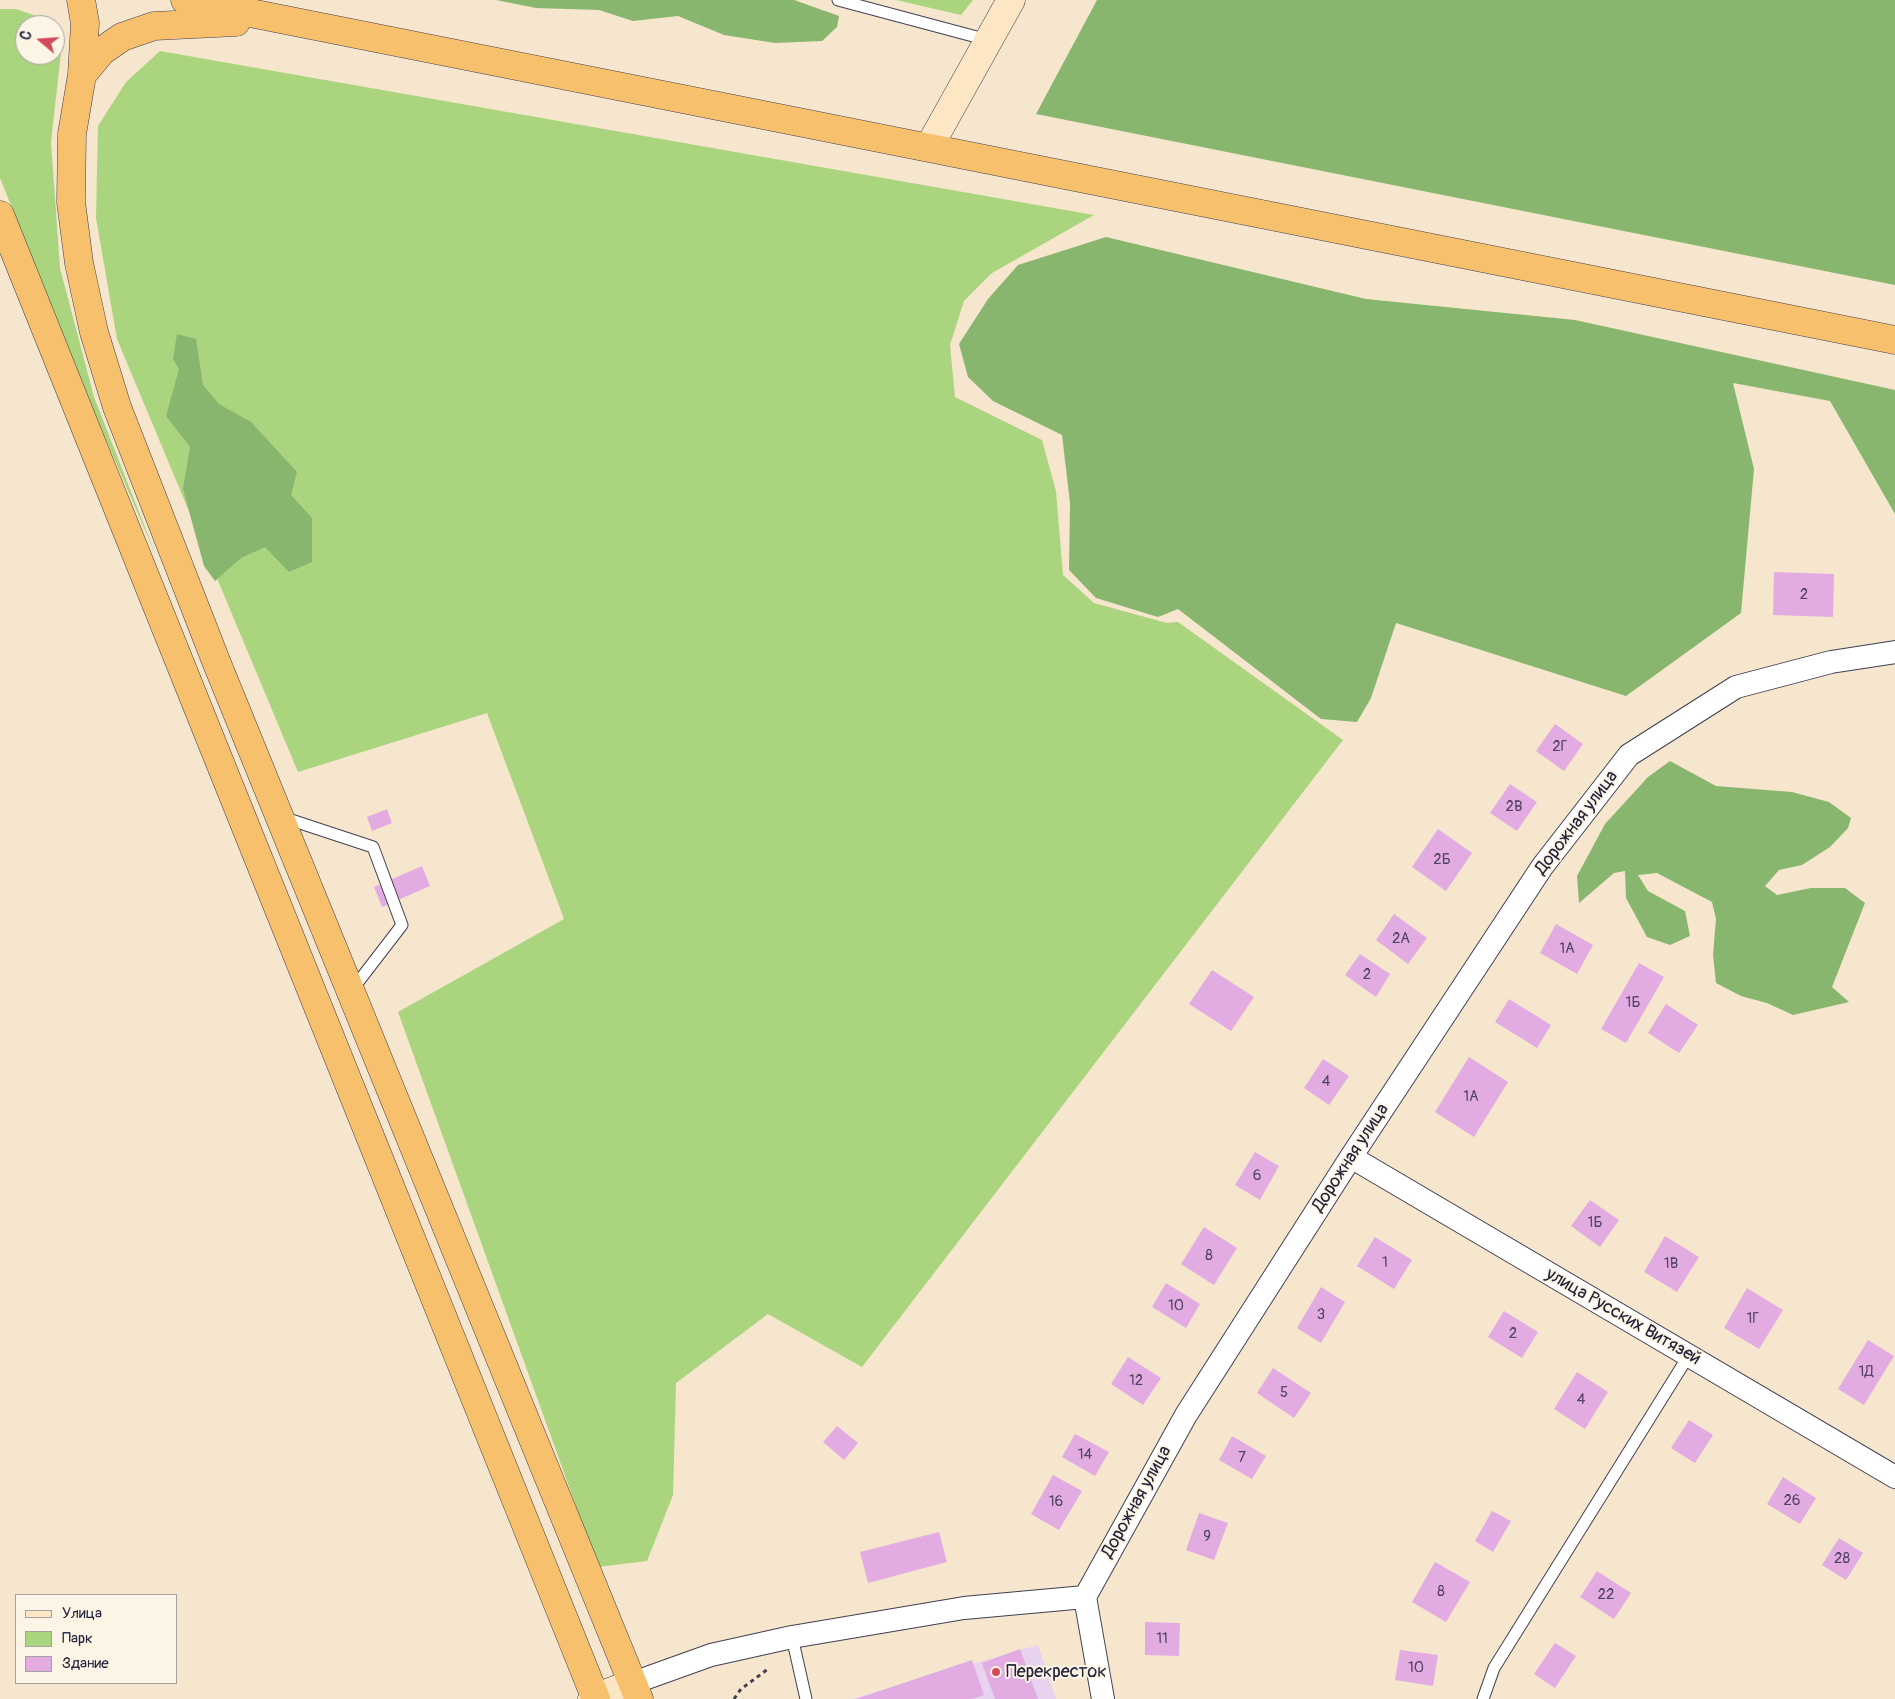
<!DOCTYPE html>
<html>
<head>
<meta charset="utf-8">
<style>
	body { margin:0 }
	#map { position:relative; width:1895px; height:1699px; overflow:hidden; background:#f6e6cd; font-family:Pangolin,sans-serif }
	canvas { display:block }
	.legend { position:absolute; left:15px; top:1594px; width:162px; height:90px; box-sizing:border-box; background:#fcf5e5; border:1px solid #a5a1a1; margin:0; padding:6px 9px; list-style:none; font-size:15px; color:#22223b }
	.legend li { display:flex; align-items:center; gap:10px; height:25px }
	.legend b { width:25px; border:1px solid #a5a1a1 }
	.north { position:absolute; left:15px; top:15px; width:50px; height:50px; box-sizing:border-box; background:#fcf5e5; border:1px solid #a5a1a1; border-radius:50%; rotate:288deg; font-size:14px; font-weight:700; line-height:20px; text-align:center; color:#22223b }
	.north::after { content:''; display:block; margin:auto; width:18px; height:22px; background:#d1495b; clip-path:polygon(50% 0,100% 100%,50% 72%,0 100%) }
</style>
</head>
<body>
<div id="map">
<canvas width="1895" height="1699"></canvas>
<ul class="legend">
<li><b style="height:6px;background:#fce6c4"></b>Улица</li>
<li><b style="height:14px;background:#abd47f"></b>Парк</li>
<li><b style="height:14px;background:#e2ace2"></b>Здание</li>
</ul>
<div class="north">С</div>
</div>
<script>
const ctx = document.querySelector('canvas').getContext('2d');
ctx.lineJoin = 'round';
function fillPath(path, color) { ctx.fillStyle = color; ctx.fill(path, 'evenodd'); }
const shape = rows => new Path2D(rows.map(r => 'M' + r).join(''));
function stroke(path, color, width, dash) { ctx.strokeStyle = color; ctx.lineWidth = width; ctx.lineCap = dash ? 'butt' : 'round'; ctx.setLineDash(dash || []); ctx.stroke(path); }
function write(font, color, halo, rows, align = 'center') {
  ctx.font = font + ' Pangolin,sans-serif'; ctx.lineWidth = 4; ctx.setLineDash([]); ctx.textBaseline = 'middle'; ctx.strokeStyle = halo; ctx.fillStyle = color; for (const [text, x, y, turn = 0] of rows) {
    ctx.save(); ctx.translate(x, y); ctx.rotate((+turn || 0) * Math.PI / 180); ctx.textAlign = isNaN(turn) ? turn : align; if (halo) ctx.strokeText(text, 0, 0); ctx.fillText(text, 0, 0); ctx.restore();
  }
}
fillPath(shape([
	[1038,1645,1056,1699,851,1699]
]), '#e7d2ef');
fillPath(shape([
	[896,0,973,0,961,15],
	[0,9,16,9,48,20,53,25,25,25,25,55,55,55,55,27,63,35,51,142,60,268,94,397,157,558,89,400,0,178],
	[160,51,1094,215,992,273,964,301,950,345,955,397,1042,440,1056,491,1063,575,1094,603,1167,623,1178,622,1343,740,862,1367,768,1314,676,1383,673,1495,647,1561,598,1567,398,1012,564,919,487,713,298,772,117,339,96,218,98,126,126,82]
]), '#abd47f');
fillPath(shape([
	[496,0,794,0,839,16,837,27,822,41,775,43,724,35,678,16,633,21,599,10,536,8],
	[1097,0,1895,0,1895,285,1036,114],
	[1106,237,1366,299,1575,320,1895,390,1895,514,1830,401,1733,383,1754,469,1741,613,1626,696,1396,623,1371,698,1357,722,1321,719,1178,609,1158,617,1096,598,1069,570,1070,503,1062,435,993,401,968,377,959,344,988,299,1018,265],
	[177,334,196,339,203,385,219,404,251,422,297,472,291,495,312,518,312,562,289,572,265,547,241,558,215,581,204,566,183,489,190,447,166,416,179,369,173,359],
	[1670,761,1716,786,1792,792,1829,802,1851,818,1848,828,1830,847,1802,865,1779,870,1765,886,1777,895,1811,888,1845,888,1865,903,1832,987,1849,1002,1793,1015,1767,1003,1741,996,1716,983,1713,955,1716,919,1712,902,1657,873,1638,875,1648,891,1685,911,1690,936,1670,945,1647,937,1626,898,1625,871,1614,873,1579,903,1577,876,1605,824,1648,777]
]), '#88b66e');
fillPath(shape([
	[1774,572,1834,574,1833,617,1773,615],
	[1555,724,1583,744,1564,771,1536,751],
	[1510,784,1537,802,1517,831,1490,813],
	[387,809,392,823,372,831,367,817],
	[1438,829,1472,853,1446,891,1412,867],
	[422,866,430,886,382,907,374,887],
	[1394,914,1427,938,1408,964,1376,940],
	[1556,924,1593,945,1577,974,1540,953],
	[1360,954,1390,974,1376,997,1345,975],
	[1639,963,1664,977,1626,1043,1601,1029],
	[1212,970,1254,997,1231,1031,1189,1004],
	[1509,999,1551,1025,1537,1048,1495,1022],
	[1666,1004,1698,1025,1679,1053,1648,1033],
	[1469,1057,1508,1082,1474,1137,1435,1112],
	[1323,1059,1349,1076,1329,1105,1304,1088],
	[1255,1152,1279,1166,1260,1200,1235,1185],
	[1590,1200,1619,1220,1600,1247,1571,1226],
	[1204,1227,1237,1248,1214,1285,1181,1264],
	[1665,1236,1699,1257,1677,1292,1644,1272],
	[1375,1237,1412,1260,1394,1289,1357,1266],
	[1166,1283,1200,1304,1186,1328,1152,1307],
	[1321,1287,1345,1302,1321,1343,1297,1328],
	[1747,1288,1783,1310,1759,1349,1724,1328],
	[1504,1311,1538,1332,1522,1358,1488,1337],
	[1868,1340,1894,1356,1864,1405,1838,1389],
	[1128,1357,1161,1378,1143,1405,1111,1384],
	[1273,1368,1311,1393,1294,1418,1257,1393],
	[1577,1372,1608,1392,1585,1429,1554,1409],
	[1689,1420,1713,1435,1695,1463,1671,1448],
	[837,1426,858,1443,844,1460,823,1442],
	[1075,1434,1109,1452,1095,1476,1062,1457],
	[1232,1436,1266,1456,1252,1479,1219,1460],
	[1053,1475,1082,1491,1059,1530,1031,1514],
	[1783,1477,1816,1498,1800,1524,1767,1504],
	[1492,1511,1511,1521,1493,1552,1475,1541],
	[1199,1513,1228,1523,1214,1560,1186,1550],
	[939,1532,947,1562,868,1583,860,1552],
	[1839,1538,1863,1553,1846,1580,1822,1565],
	[1435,1562,1470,1582,1446,1622,1412,1602],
	[1597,1571,1631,1593,1614,1619,1580,1597],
	[1145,1622,1180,1623,1179,1656,1145,1655],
	[1555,1643,1576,1656,1555,1688,1534,1674],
	[1020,1649,1038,1699,995,1699,982,1663],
	[1400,1650,1438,1655,1433,1686,1395,1680],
	[972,1660,984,1695,972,1699,856,1699]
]), '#e2ace2');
const lane = shape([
	[838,0,988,40],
	[282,817,373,847,402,925,352,990],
	[792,1637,806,1699],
	[1483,1699,1494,1668,1689,1355]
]);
const street = shape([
	[1351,1157,1895,1477],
	[633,1683,711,1655,792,1637,964,1608,1085,1597],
	[1103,1699,1085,1597,1186,1415,1351,1157,1542,867,1629,755,1736,687,1831,662,1895,652]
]);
const secondary = shape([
	[929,147,1011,0],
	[592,1699,633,1683]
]);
const highway = shape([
	[81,0,85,23,82,75,72,134,71,202,79,263,94,332,117,407,216,661,639,1699],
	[185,0,1895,340],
	[82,75,102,51,122,37,154,26,236,22],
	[0,215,596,1699]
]);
stroke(lane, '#423f51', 13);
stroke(street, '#423f51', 24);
stroke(secondary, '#423f51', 29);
stroke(highway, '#423f51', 29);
stroke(shape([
	[734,1699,741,1689,768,1669]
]), '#423f51', 3, [4, 4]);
stroke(lane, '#fff', 11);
stroke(street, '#fff', 22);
stroke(secondary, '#fce6c4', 28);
stroke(highway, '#f7c06c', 28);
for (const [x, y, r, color] of [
	[996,1672,5,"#d1495b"]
]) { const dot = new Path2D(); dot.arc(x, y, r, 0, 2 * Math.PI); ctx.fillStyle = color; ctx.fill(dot); stroke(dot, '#fcf5e5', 2); }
write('15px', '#524465', null, [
	["2",1804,595],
	["2Г",1560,747],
	["2В",1514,807],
	["2Б",1442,860],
	["2А",1401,939],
	["1А",1567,949],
	["2",1367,975],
	["1Б",1633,1003],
	["4",1326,1082],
	["1А",1471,1097],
	["6",1257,1176],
	["1Б",1595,1223],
	["8",1209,1256],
	["1",1385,1263],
	["1В",1671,1264],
	["10",1176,1306],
	["3",1321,1315],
	["1Г",1753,1319],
	["2",1513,1334],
	["1Д",1866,1372],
	["12",1136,1381],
	["5",1284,1393],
	["4",1581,1400],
	["14",1085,1455],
	["7",1242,1458],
	["26",1792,1501],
	["16",1056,1502],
	["9",1207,1537],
	["28",1842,1559],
	["8",1441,1592],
	["22",1606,1595],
	["11",1162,1639],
	["10",1416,1668]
]);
write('18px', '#22223b', '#fcf5e5', [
	["Дорожная улица",1577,823,-53],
	["Дорожная улица",1351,1158,-57],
	["улица Русских Витязей",1623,1317,30],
	["Дорожная улица",1137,1502,-61]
]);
write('18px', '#22223b', '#fcf5e5', [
	["Перекресток",1006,1672]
], 'left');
</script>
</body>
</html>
